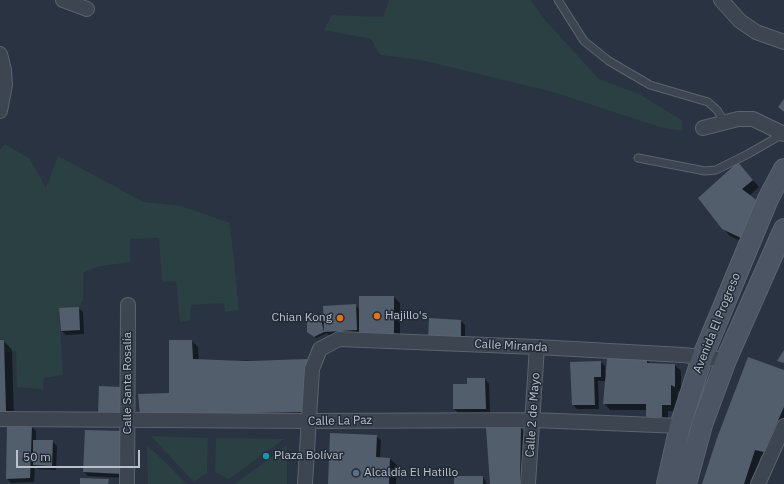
<!DOCTYPE html>
<html>
<head>
<meta charset="utf-8">
<style>
	body { margin:0 }
	#map { position:relative; width:784px; height:484px; overflow:hidden; background:#293341; font-family:"IBM Plex Sans",sans-serif }
	canvas { display:block }
	.scale { position:absolute; left:16px; top:450px; width:124px; height:18px; box-sizing:border-box; border:2px solid #bac1cb; border-top:0; padding-left:5px; font-size:12px; line-height:14px; white-space:nowrap; color:#bac1cb; -webkit-text-stroke:3px #212a36; paint-order:stroke }
</style>
</head>
<body>
<div id="map">
<canvas width="784" height="484"></canvas>
<div class="scale">50 m</div>
</div>
<script>
const ctx = document.querySelector('canvas').getContext('2d');
ctx.lineJoin = 'round';
function fillPath(path, color) { ctx.fillStyle = color; ctx.fill(path, 'evenodd'); }
const shape = rows => new Path2D(rows.map(r => 'M' + r).join(''));
function stroke(path, color, width, dash) { ctx.strokeStyle = color; ctx.lineWidth = width; ctx.lineCap = dash ? 'butt' : 'round'; ctx.setLineDash(dash || []); ctx.stroke(path); }
function write(font, color, halo, rows, align = 'center') {
  ctx.font = font + ' "IBM Plex Sans",sans-serif'; ctx.lineWidth = 3; ctx.setLineDash([]); ctx.textBaseline = 'middle'; ctx.strokeStyle = halo; ctx.fillStyle = color; for (const [text, x, y, turn = 0] of rows) {
    ctx.save(); ctx.translate(x, y); ctx.rotate((+turn || 0) * Math.PI / 180); ctx.textAlign = isNaN(turn) ? turn : align; if (halo) ctx.strokeText(text, 0, 0); ctx.fillText(text, 0, 0); ctx.restore();
  }
}
fillPath(shape([
	[389,0,531,0,545,20,599,79,639,94,682,120,683,131,660,127,553,92,421,60,380,55,371,39,324,30,332,15,383,17],
	[5,144,30,159,46,188,58,156,144,202,181,206,230,223,239,310,225,312,224,303,191,305,190,320,180,322,176,281,162,282,159,238,130,239,130,262,96,267,83,273,83,300,79,307,59,309,63,375,44,378,43,389,17,387,16,351,5,353,4,340,0,339,0,150],
	[151,436,208,438,207,473,194,482],
	[216,438,284,439,229,479,215,472],
	[147,445,170,467,186,484,148,484],
	[287,445,287,484,235,484]
]), '#2b4042');
fillPath(shape([
	[744,170,759,187,749,196,747,244,730,236,723,228],
	[394,297,400,303,400,344,331,338,327,333,316,338,310,334,320,316,324,324,355,305,360,310],
	[78,308,83,312,84,334,66,335,62,331],
	[430,319,461,321,465,325,465,344],
	[0,341,4,341,12,350,14,420,0,420],
	[192,341,198,347,199,361,307,360,313,367,313,418,235,418,169,394],
	[252,411,252,413,235,415,235,413],
	[646,359,651,364,675,365,681,371,681,392,678,391,677,411,668,411,668,423,653,423,647,416,647,410,610,410,604,403,606,381,598,381,599,409,577,409,573,405,601,362,605,366,605,373,607,373],
	[784,371,784,427,770,458,761,456,752,484,703,484],
	[485,379,489,384,490,413,459,413,454,409,468,385],
	[32,427,36,431,36,441,52,441,57,446,56,470,38,469,35,466,34,482,11,483,7,478],
	[521,428,527,435,525,484,491,484],
	[86,431,127,478,88,476,84,472],
	[376,436,381,440,380,458,390,459,397,465,396,484,329,484],
	[455,477,483,477,487,484,455,484]
]), '#0007');
fillPath(shape([
	[784,99,784,112,778,107],
	[738,162,753,180,742,189,759,202,741,238,722,229,698,198],
	[359,296,394,296,394,337,359,337],
	[356,304,357,330,324,332,314,337,307,332,307,321,313,313,320,315,324,332,323,306],
	[79,307,80,330,61,331,59,308],
	[429,318,461,320,461,340,428,339],
	[0,340,4,340,6,412,0,412],
	[169,340,192,340,193,359,246,361,307,359,307,412,140,415,138,394,169,393],
	[784,350,784,363,777,361],
	[748,357,784,370,784,407,764,452,755,450,744,484,702,484,717,438],
	[647,358,647,363,675,364,675,387,671,385,671,405,662,405,662,417,646,417,646,404,603,404,607,359],
	[601,361,601,377,594,377,595,405,572,405,570,362],
	[467,378,485,378,486,409,453,409,453,384,467,384],
	[99,386,121,387,120,415,98,414],
	[7,425,32,426,30,478,6,479],
	[521,427,520,484,490,484,486,428],
	[85,430,123,431,123,474,83,472],
	[330,433,377,435,376,457,390,458,389,484,328,484],
	[33,440,53,440,52,466,33,465],
	[454,476,483,476,483,484,454,484],
	[80,478,109,479,108,484,80,484]
]), '#525e6c');
const lane = shape([
	[558,0,584,41,609,61,650,85,708,102,717,110,725,123],
	[638,158,705,171,716,170,748,154,783,134]
]);
const street = shape([
	[63,0,87,9],
	[721,0,740,21,756,32,784,42],
	[0,54,4,70,5,85,0,111],
	[703,128,738,119,753,119,784,134],
	[0,419,309,421,534,420,680,426],
	[127,484,128,305],
	[305,484,312,369,320,349,339,339,537,347,683,355,726,360],
	[528,484,537,347],
	[758,484,784,426]
]);
const secondary = shape([
	[667,484,680,426,702,358,768,199,784,169],
	[686,484,702,425,726,360,784,229]
]);
stroke(lane, '#5b636e', 9);
stroke(street, '#5b636e', 16);
stroke(secondary, '#5b636e', 22);
stroke(lane, '#3d4551', 7);
stroke(street, '#3d4551', 14);
stroke(secondary, '#4b5564', 20);
for (const [x, y, r, color] of [
	[377,316,4,"#e8710a"],
	[340,318,4,"#e8710a"],
	[266,456,4,"#0f9aa8"],
	[356,473,4,"#5c6f8a"]
]) { const dot = new Path2D(); dot.arc(x, y, r, 0, 2 * Math.PI); ctx.fillStyle = color; ctx.fill(dot); stroke(dot, '#212a36', 1.5); }
write('12px', '#bac1cb', '#212a36', [
	["Hajillo's",385,316],
	["Chian Kong",332,318,"right"],
	["Plaza Bolívar",274,456],
	["Alcaldía El Hatillo",364,473]
], 'left');
write('12px', '#bac1cb', '#212a36', [
	["Avenida El Progreso",717,323,-68],
	["Calle Miranda",511,346,3],
	["Calle Santa Rosalía",128,383,-90],
	["Calle 2 de Mayo",533,415,-86],
	["Calle La Paz",340,421,-1]
]);
</script>
</body>
</html>
